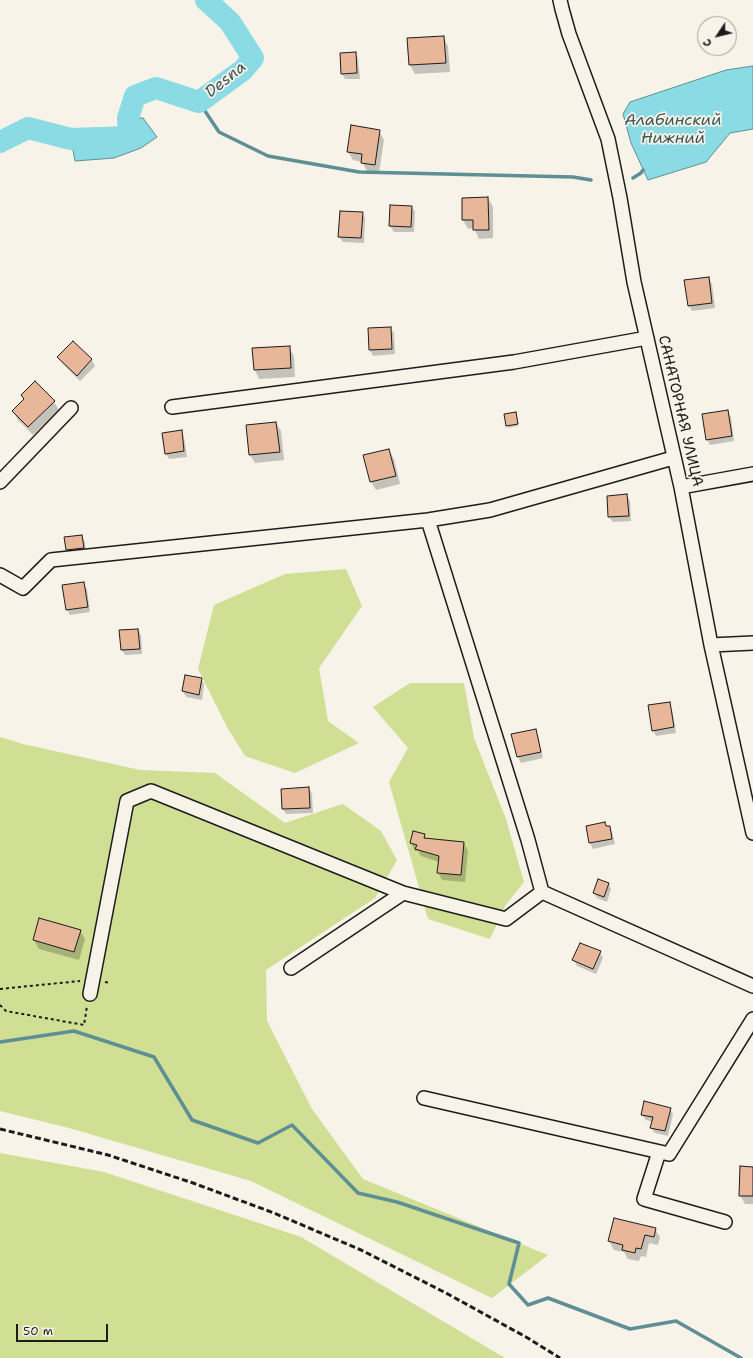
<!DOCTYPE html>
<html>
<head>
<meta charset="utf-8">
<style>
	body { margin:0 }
	#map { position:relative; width:753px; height:1358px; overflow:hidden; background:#f7f3e8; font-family:"Shantell Sans",sans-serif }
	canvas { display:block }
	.north { position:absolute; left:697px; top:16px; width:40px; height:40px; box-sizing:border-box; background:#f7f3e8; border:1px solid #9f9d96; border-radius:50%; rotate:235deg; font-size:11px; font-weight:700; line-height:16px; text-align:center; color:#1c1c1c }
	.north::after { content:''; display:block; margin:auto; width:14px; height:18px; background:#1c1c1c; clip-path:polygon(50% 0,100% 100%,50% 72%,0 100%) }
	.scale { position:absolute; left:16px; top:1324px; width:92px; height:18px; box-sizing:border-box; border:2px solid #1c1c1c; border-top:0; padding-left:5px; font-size:12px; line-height:14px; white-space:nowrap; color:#1c1c1c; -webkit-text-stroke:3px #f7f3e8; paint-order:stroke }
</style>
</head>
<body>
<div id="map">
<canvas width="753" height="1358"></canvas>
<div class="north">С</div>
<div class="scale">50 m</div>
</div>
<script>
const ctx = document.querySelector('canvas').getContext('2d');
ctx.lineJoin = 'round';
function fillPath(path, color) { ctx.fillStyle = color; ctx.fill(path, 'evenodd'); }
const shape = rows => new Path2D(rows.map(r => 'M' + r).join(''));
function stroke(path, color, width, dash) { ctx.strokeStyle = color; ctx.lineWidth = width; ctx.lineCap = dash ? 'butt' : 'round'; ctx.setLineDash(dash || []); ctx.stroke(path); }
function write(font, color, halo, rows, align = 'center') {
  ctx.font = font + ' "Shantell Sans",sans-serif'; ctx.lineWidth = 3.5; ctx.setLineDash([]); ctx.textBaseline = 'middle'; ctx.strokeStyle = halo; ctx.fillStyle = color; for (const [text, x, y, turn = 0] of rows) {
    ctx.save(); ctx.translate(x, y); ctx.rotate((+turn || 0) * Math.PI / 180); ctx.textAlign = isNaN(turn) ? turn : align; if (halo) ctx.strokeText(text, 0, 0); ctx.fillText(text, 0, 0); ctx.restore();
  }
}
fillPath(shape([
	[346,569,362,606,319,668,328,721,359,743,295,773,245,756,227,727,198,669,214,605,285,574],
	[410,683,464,683,474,738,506,819,524,882,505,906,490,939,428,919,389,782,408,748,373,707],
	[0,737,23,744,140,770,215,773,285,823,343,804,381,831,397,860,375,898,266,970,267,1021,312,1109,363,1179,548,1255,492,1298,251,1181,69,1128,0,1111],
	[0,1153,104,1172,301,1237,505,1358,0,1358]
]), '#d0df93');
const water = shape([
	[753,66,753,129,730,133,706,162,648,180,631,143,623,114,630,102,726,70,753,66],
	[128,118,143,118,157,137,141,148,114,158,75,161,71,139,128,137,128,118]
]);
fillPath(water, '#8adbe4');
stroke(water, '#5e8f94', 1);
fillPath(shape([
	[443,37,448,46,450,72,415,74,410,65,408,39],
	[355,53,358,58,360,79,345,79,342,74],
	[379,131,384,140,379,173,367,171,362,162,353,160,348,152],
	[488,198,493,207,493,238,479,239,474,228,468,229,463,220,463,199],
	[391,206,412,207,415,212,414,232,394,232,390,226],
	[362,213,365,218,364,243,343,242,339,237],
	[709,278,712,284,715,308,692,311,689,305],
	[390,328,394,333,395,354,373,356,370,350,369,329],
	[73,342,92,360,95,366,80,381,62,363,59,358],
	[289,347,294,356,295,377,259,379,255,370,253,349],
	[54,402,59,410,33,435,18,420,13,411],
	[727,411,731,417,734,441,710,445,707,439],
	[505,415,517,416,518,426,508,428],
	[276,423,281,431,284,460,255,463,250,455],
	[181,431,184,437,187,457,169,459,166,454],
	[389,450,394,459,400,484,376,490,371,482],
	[626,495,630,501,631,521,613,522,609,517],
	[82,536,85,542,86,554,70,556,67,550,65,538],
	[83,583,87,589,90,612,70,615,67,610],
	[138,630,141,635,142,654,125,655,122,650],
	[186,676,201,679,204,684,202,700,186,697,183,691],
	[669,703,672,709,676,733,656,736,653,730],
	[535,730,538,735,543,758,521,763,518,757,512,735],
	[309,788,312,794,313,813,286,814,283,809],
	[587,827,609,827,612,832,615,844,593,849,590,843],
	[424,835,427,839,464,843,468,851,465,882,442,880,438,872,439,862,421,856,418,851,415,851,411,843],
	[608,883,611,889,607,902,597,898,594,893],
	[80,931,85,939,79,960,39,949,34,940],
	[600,952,603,958,596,974,577,966,574,960],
	[670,1109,673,1114,668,1136,655,1133,651,1128,653,1122,646,1120,642,1115],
	[753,1168,753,1204,745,1204,740,1195],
	[655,1229,660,1237,658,1245,649,1243,646,1257,641,1256,639,1261,628,1259,624,1252,614,1250,609,1241]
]), '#0003');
stroke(shape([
	[199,102,219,132,268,156,359,172,573,177,591,180],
	[633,178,641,173,643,170],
	[0,1042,74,1031,154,1057,192,1120,258,1143,292,1125,358,1193,397,1202,519,1243,509,1284,528,1305,548,1298,630,1329,676,1321,741,1358]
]), '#5e8f94', 3.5);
stroke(shape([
	[0,142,28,128,71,139,129,137,128,118,135,96,156,88,199,102,243,70,253,58,230,22,206,0]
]), '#8adbe4', 22);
const building = shape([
	[444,36,446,63,409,65,407,38,444,36],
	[356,52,357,73,341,74,340,53,356,52],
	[351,125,380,130,375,165,361,163,362,154,347,152,351,125],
	[488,197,489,230,473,230,473,220,462,220,462,198,488,197],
	[390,205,412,206,411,227,389,226,390,205],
	[340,211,363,212,361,238,338,237,340,211],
	[709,277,712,303,688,306,684,280,709,277],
	[391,327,392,349,369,350,368,328,391,327],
	[73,341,92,359,77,376,57,357,73,341],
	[290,346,291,368,254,370,252,348,290,346],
	[35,381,55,401,28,427,12,411,24,399,21,395,35,381],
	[728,410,732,436,706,440,702,414,728,410],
	[516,412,518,424,506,426,504,414,516,412],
	[276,422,280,452,249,455,246,425,276,422],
	[182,430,184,451,165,454,162,433,182,430],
	[389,449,396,476,370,482,363,455,389,449],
	[627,494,629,516,608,517,607,496,627,494],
	[82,535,84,548,66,550,64,537,82,535],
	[84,582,88,607,66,610,62,585,84,582],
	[138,629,140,649,121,650,119,630,138,629],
	[185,675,202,678,199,695,182,691,185,675],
	[670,702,674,727,652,731,648,705,670,702],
	[536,729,541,752,517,757,511,734,536,729],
	[309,787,310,808,282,809,281,789,309,787],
	[605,822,606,826,610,826,612,839,589,843,586,826,605,822],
	[413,831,425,834,424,838,464,842,461,875,437,873,439,856,415,849,417,845,410,843,413,831],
	[598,879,609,883,604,897,593,893,598,879],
	[39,918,81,930,74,952,33,940,39,918],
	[580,943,601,951,593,969,572,960,580,943],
	[644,1101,671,1108,665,1131,650,1128,653,1117,641,1115,644,1101],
	[740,1166,753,1167,753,1196,739,1196,740,1166],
	[614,1218,656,1228,654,1237,645,1235,641,1249,636,1248,635,1253,622,1250,623,1245,608,1241,614,1218]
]);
fillPath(building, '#e8b699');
stroke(building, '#1c1c1c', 1);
const minor = shape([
	[560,0,562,9,569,34,608,139,620,198,634,282,681,487,711,645,753,833],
	[172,407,514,362,647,338],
	[0,482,71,408],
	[681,487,753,474],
	[428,520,528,840,542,892,753,986],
	[0,575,23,588,51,560,428,520,490,510,673,458],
	[711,645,753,643],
	[291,968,403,893,506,919,542,892],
	[90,994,127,801,151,791,403,893],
	[424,1098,669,1154,753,1019],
	[659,1152,644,1199,725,1222]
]);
stroke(minor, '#1c1c1c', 16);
stroke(shape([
	[105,982,110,983],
	[0,989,80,981],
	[0,1005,6,1011,84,1025,87,1006]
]), '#1c1c1c', 2, [3, 3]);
stroke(minor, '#f7f3e8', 13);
stroke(shape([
	[0,1129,108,1155,193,1183,274,1213,361,1250,446,1293,526,1337,560,1358]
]), '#1c1c1c', 3, [6, 3]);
write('15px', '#1c1c1c', '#f7f3e8', [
	["САНАТОРНАЯ УЛИЦА",680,411,77]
]);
write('italic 16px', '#3d5558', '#f7f3e8', [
	["Desna",226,80,-39],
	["Алабинский",673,121],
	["Нижний",673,139]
]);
</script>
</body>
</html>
